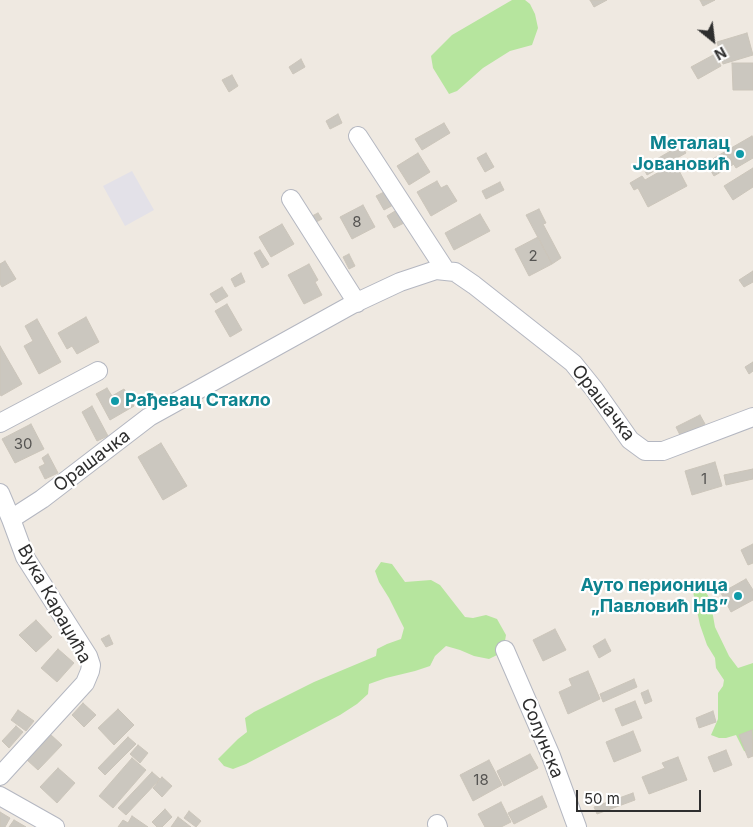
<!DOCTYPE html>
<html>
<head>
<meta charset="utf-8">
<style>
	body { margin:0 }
	#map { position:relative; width:753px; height:827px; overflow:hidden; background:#efe9e1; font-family:Inter,sans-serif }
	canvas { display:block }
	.north { position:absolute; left:688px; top:15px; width:50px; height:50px; -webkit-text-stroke:4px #fff; paint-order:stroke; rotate:151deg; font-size:14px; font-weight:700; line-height:20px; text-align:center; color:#2e2e2e }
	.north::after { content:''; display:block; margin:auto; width:18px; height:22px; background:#2e2e2e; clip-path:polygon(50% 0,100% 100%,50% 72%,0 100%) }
	.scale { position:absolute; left:576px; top:790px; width:125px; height:22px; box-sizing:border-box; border:2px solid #2e2e2e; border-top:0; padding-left:6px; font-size:15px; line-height:18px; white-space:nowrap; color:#2e2e2e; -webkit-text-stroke:4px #fff; paint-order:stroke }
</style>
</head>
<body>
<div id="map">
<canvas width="753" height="827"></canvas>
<div class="north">N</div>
<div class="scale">50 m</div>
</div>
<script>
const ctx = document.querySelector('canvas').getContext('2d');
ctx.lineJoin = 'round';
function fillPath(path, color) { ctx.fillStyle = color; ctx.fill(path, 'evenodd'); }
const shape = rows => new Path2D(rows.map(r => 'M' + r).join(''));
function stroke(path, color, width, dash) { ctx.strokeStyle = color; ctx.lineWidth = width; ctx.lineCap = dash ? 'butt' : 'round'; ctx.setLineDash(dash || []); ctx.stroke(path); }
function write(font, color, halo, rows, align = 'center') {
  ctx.font = font + ' Inter,sans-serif'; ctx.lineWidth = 4.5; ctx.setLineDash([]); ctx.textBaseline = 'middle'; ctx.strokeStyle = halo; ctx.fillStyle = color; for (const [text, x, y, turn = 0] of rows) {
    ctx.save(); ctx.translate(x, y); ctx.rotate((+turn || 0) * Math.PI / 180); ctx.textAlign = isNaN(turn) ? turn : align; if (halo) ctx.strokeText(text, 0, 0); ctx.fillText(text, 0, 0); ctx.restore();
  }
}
fillPath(shape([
	[132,171,154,210,125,226,103,186]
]), '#e3e1e8');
fillPath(shape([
	[512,0,525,0,530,4,535,14,538,28,532,45,510,51,483,68,457,91,449,94,433,68,431,56,452,35],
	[381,562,392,564,405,582,431,580,440,585,465,617,473,618,486,615,497,619,506,635,503,652,489,659,474,656,460,650,446,646,435,656,430,666,415,671,386,678,369,684,368,694,357,704,340,715,246,764,233,769,224,766,218,759,238,739,247,732,245,718,254,712,314,682,376,656,377,649,387,644,401,639,404,628,389,598,379,582,375,571],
	[694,580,702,586,710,599,715,627,729,656,738,668,753,663,753,754,744,751,736,735,726,738,719,738,711,735,718,719,718,693,723,686,724,680,716,668,715,658,707,645,700,625,692,587]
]), '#b6e59e');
const building = shape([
	[590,0,607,0,594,7,590,0],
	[700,0,715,0,703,6,700,0],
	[747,33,753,55,723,64,717,42,747,33],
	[715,54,721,66,698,79,691,67,715,54],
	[301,59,305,67,293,74,289,67,301,59],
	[732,63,753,63,753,90,733,90,732,63],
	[232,75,238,86,229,92,222,80,232,75],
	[338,114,342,123,330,129,326,121,338,114],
	[444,123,450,133,422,150,415,139,444,123],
	[752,136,753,138,753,158,736,168,726,151,752,136],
	[681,145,686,153,647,175,643,167,681,145],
	[726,151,734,164,714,176,706,163,726,151],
	[418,153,430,172,409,185,397,166,418,153],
	[486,153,494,167,485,172,477,158,486,153],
	[675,163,687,186,648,207,638,188,634,190,630,183,642,176,645,180,675,163],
	[753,168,753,187,733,200,724,186,753,168],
	[437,181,441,188,447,185,457,201,431,216,417,192,437,181],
	[500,182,504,190,486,199,482,191,500,182],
	[388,190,395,204,384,210,376,196,388,190],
	[363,205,375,227,352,239,340,217,363,205],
	[400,208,408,221,394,228,387,216,400,208],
	[539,209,546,223,543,224,561,258,552,264,526,215,539,209],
	[318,213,322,219,316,222,312,216,318,213],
	[480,214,490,231,454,250,445,233,480,214],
	[282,224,294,244,271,257,259,237,282,224],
	[538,237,552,264,529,276,515,249,538,237],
	[260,250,269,264,262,268,254,253,260,250],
	[349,254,355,266,349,269,343,257,349,254],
	[5,261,16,279,2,287,0,284,0,264,5,261],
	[309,264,318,280,315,282,322,295,304,304,288,275,309,264],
	[753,271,753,282,744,287,739,280,753,271],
	[241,273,245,282,235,287,231,279,241,273],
	[222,287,228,296,216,303,210,294,222,287],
	[227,304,242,330,230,337,215,311,227,304],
	[86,317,99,342,77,354,72,346,67,349,58,333,86,317],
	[37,319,61,362,39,374,24,346,33,341,25,326,37,319],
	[0,346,22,384,1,396,0,394,0,346],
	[753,362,753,371,749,374,745,367,753,362],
	[107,388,112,396,124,389,134,406,110,420,96,394,107,388],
	[92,406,108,436,97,441,82,412,92,406],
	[700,415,705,424,681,437,676,427,700,415],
	[31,424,44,449,15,463,2,439,31,424],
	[161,443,187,486,163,500,138,457,161,443],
	[48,454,58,473,45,479,39,467,45,464,42,458,48,454],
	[715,462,722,486,692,495,685,471,715,462],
	[753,469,753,479,726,485,724,475,753,469],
	[753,544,753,563,748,565,741,550,753,544],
	[746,579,753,590,753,600,731,612,721,593,746,579],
	[36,620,52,637,36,652,19,635,36,620],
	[555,629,566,650,543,661,533,640,555,629],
	[109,635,113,644,106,647,101,639,109,635],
	[605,639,611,651,599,658,593,646,605,639],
	[58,649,74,663,57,682,41,668,58,649],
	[588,671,600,699,568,714,559,692,572,686,569,679,588,671],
	[634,679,637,687,603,702,600,694,634,679],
	[648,690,652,701,645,704,641,693,648,690],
	[635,701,642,718,622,726,615,709,635,701],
	[83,703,96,715,84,727,72,715,83,703],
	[118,709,134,725,114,745,98,728,118,709],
	[18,710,34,721,26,731,11,720,18,710],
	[713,711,716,722,699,728,696,718,713,711],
	[16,726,23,732,9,748,2,741,16,726],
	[752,730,753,756,748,758,739,735,752,730],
	[633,731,641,751,614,762,606,742,633,731],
	[50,734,62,745,38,770,27,760,50,734],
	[128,737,136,744,105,775,98,768,128,737],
	[138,745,148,753,140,763,130,754,138,745],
	[726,750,732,765,714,772,708,757,726,750],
	[530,754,538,768,504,786,497,771,530,754],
	[678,757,687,780,649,794,642,777,665,768,662,763,678,757],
	[132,758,146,770,113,808,99,796,132,758],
	[489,760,502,785,473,801,460,775,489,760],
	[58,768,75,783,57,803,40,787,58,768],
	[152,772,160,779,126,815,118,808,152,772],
	[162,777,172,786,162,797,153,788,162,777],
	[633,793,635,800,597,814,594,807,633,793],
	[542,796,547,807,514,824,508,813,542,796],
	[501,802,511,822,501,827,485,827,478,814,501,802],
	[165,809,172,817,162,827,157,827,152,822,165,809],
	[189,811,201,821,196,827,184,818,189,811],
	[0,812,10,818,5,827,0,827,0,812],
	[132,816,148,827,118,827,123,820,128,823,132,816],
	[178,817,191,827,171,827,178,817],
	[14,820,26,827,9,827,14,820]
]);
fillPath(building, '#cbc7bf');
stroke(building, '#cbc5ba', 1);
const street = shape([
	[358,136,446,271],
	[291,199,357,303],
	[0,423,98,371],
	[0,493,11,519,42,499,149,417,353,304,400,282,436,270,455,272,474,285,573,363,594,389,630,440,645,451,663,451,753,417],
	[505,650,551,756,577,827],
	[0,776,85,683,90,671,91,665,88,656,25,557,11,519],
	[0,796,55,827],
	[437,824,438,827]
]);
stroke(street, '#b4b7c1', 20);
stroke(street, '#fff', 18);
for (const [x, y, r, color] of [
	[740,154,5,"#0f9aa8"],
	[115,401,5,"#0f9aa8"],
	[738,596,5,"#0f9aa8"]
]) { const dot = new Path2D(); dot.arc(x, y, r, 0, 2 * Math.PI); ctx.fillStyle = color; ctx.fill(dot); stroke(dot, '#fff', 2); }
write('15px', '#555452', null, [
	["8",357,222],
	["2",533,256],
	["30",23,444],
	["1",704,479],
	["18",481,780]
]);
write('bold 18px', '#0d838f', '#fff', [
	["Металац",730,144],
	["Јовановић",730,165],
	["Рађевац Стакло",125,401,"left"],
	["Ауто перионица",728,586],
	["„Павловић НВ”",728,607]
], 'right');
write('18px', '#2e2e2e', '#fff', [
	["Орашачка",603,403,52],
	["Орашачка",92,461,-37],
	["Вука Караџића",54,604,61],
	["Солунска",542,738,68]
]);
</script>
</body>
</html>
